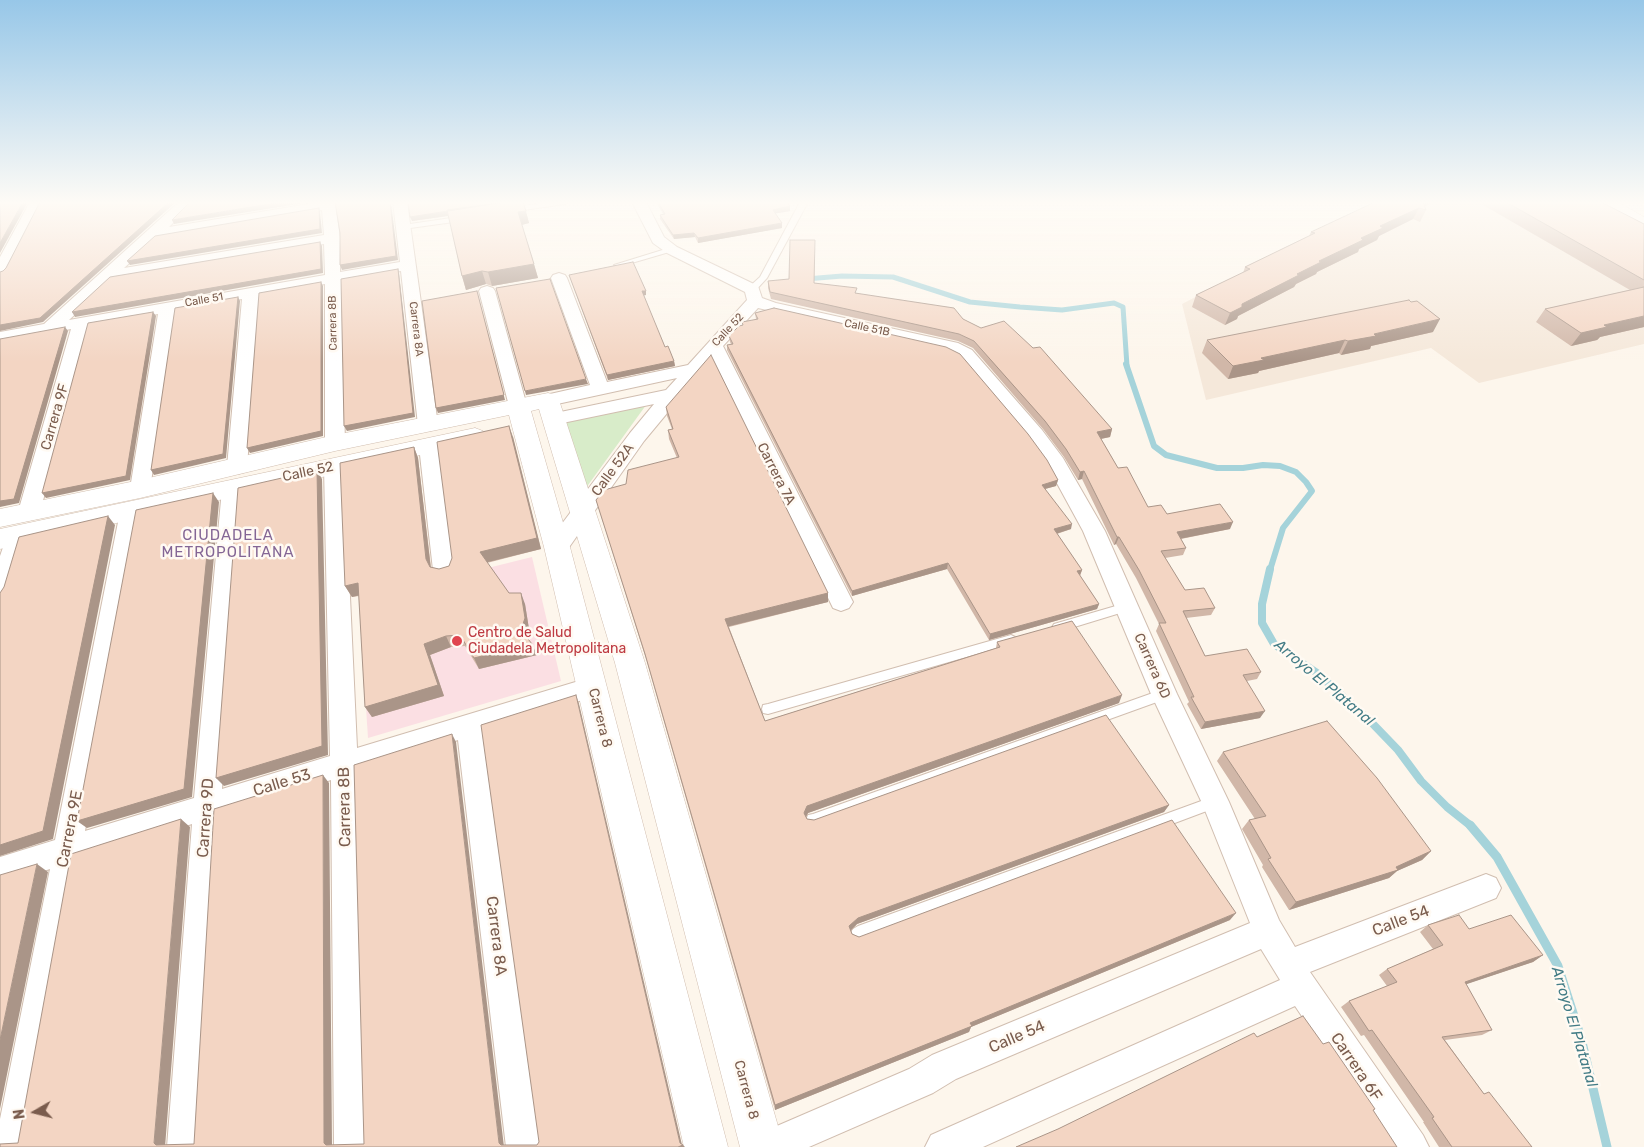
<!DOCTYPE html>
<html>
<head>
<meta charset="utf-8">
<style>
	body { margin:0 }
	#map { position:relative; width:1644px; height:1147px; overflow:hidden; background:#fdf6ec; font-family:Rubik,sans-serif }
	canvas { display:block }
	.north { position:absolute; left:10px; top:1087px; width:50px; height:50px; -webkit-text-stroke:4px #fffaf3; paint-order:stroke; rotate:262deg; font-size:14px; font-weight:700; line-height:20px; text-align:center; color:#7a5c4d }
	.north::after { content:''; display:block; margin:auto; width:18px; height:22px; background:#7a5c4d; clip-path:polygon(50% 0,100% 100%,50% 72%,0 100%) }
</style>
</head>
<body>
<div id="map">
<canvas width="1644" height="1147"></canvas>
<div class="north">N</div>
</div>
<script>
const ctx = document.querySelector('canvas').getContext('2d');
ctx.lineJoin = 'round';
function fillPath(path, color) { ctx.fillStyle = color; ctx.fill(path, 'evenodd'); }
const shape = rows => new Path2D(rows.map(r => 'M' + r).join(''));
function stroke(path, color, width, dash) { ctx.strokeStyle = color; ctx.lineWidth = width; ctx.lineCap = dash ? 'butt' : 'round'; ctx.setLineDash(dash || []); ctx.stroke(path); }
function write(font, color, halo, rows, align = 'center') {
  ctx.font = font + ' Rubik,sans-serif'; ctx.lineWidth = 5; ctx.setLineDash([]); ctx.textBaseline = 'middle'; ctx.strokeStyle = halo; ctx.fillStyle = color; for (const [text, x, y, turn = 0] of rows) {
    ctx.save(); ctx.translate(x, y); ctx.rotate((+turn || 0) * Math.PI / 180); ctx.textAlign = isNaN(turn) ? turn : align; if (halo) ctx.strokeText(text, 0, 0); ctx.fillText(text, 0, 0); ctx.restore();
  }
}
fillPath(shape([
	[1378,202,1585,202,1644,232,1644,344,1479,383,1431,348,1206,400,1182,304]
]), '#f5e8da');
fillPath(shape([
	[532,557,561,681,368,738,359,600]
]), '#fbdfe3');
fillPath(shape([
	[649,401,583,492,560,420]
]), '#d8ecc9');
stroke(shape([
	[806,279,842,276,893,277,970,302,1020,307,1062,310,1114,303,1123,307,1127,366]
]), '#a5d3da', 5);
stroke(shape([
	[1126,364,1154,446,1166,455,1217,468,1243,468,1263,465,1280,466,1296,472,1306,482,1312,491,1283,528,1270,570]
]), '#a5d3da', 6);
stroke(shape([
	[1270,569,1262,604,1262,623,1274,644,1317,673,1372,723,1398,750,1421,781,1447,807,1471,826]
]), '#a5d3da', 8);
stroke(shape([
	[1470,825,1497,857,1558,966,1581,1038,1607,1147]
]), '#a5d3da', 9);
const service = shape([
	[551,202,569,202,565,204,510,212,506,210,510,208,551,202],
	[800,202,808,202,767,278,755,291,749,291,749,287,760,277,800,202],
	[465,216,469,218,468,220,403,229,399,227,403,225,465,216],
	[669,248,676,250,618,267,614,265,669,248],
	[1126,603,1130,604,1132,607,1130,610,1058,632,1054,630,1052,627,1054,624,1126,603],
	[1011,635,1015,637,1017,640,1015,643,768,714,763,713,762,709,763,705,768,704,1011,635],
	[1164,689,1168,690,1170,694,1168,698,813,826,808,825,806,820,808,815,813,814,1164,689],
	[1215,796,1220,798,1222,802,1220,806,858,942,853,939,850,934,853,929,858,926,1215,796]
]);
const minor = shape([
	[30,202,44,202,8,271,6,274,0,276,0,257,30,202],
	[179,202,194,202,169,227,321,202,335,202,340,238,340,272,400,262,393,202,407,202,438,425,435,429,428,431,421,429,418,425,401,271,341,282,345,443,342,447,335,449,328,447,325,443,325,284,259,296,247,467,244,472,237,474,230,472,227,467,242,299,176,311,150,489,147,494,140,496,133,494,130,489,158,314,89,326,40,512,36,517,29,519,22,517,18,512,71,329,0,342,0,332,44,324,179,202],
	[322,210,324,235,124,268,157,238,322,210],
	[324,244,325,275,69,320,112,280,324,244],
	[632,202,646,202,664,237,677,247,758,286,762,298,776,303,958,343,972,350,1042,430,1063,458,1105,531,1177,694,1229,802,1279,920,1295,947,1486,874,1496,878,1501,888,1496,898,1310,972,1423,1135,1429,1147,1390,1147,1295,1006,983,1147,925,1147,931,1135,1280,980,1261,949,956,1079,933,1093,809,1147,750,1147,756,1135,909,1069,932,1055,1250,923,1202,803,1151,694,1083,531,1047,465,1028,438,960,358,946,351,758,308,723,346,853,602,849,608,841,611,833,608,712,359,644,441,565,553,557,555,549,553,546,547,549,541,630,433,654,404,553,425,546,423,543,419,546,415,666,390,677,378,548,406,541,404,539,400,541,396,590,385,551,278,553,275,559,273,565,275,567,278,607,382,688,365,747,300,745,292,667,253,653,243,632,202],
	[487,286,493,288,495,291,527,406,525,410,518,412,511,410,509,406,479,291,481,288,487,286],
	[429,440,436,441,439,446,455,570,452,576,444,578,436,576,433,570,419,446,422,441,429,440],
	[334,460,341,462,344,467,357,748,592,677,601,680,605,687,601,694,483,732,542,1147,506,1147,458,740,358,772,370,1147,334,1147,331,780,220,815,203,1147,167,1147,192,824,80,860,30,1147,0,1147,0,1119,50,869,0,885,0,857,55,840,120,512,124,507,131,505,138,507,142,512,85,831,194,798,222,489,225,484,232,482,239,484,242,489,222,789,330,756,324,467,327,462,334,460],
	[17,527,25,530,28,535,11,595,8,601,0,604,0,556,9,530,17,527]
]);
const tertiary = shape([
	[548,393,556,395,559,400,645,663,784,1147,740,1147,615,663,539,409,531,411,570,547,728,1147,684,1147,544,547,509,415,335,451,140,498,0,527,0,509,140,480,335,435,548,393],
	[475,428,483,431,487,436,483,441,0,549,0,529,475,428]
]);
const secondary = shape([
	[1596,202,1618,202,1644,217,1644,229,1638,228,1599,206,1596,202]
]);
stroke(service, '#d1beb0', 2);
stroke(minor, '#d1beb0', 2);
stroke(tertiary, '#d1beb0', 1);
stroke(secondary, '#d6c0b0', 1);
fillPath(service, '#fff');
fillPath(minor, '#fff');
fillPath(tertiary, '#fff');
fillPath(secondary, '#fff');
fillPath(shape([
	[408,202,525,202,523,202,529,223,522,225,538,278,492,286,486,284,466,290,462,276,449,216,412,221],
	[656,202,787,202,790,211,775,213,782,228,698,243,695,237,674,239,660,219,660,215,663,214],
	[1478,202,1601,202,1644,224,1644,327,1600,337,1597,340,1571,346,1536,322,1545,309,1630,290],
	[1425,207,1426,210,1420,222,1413,219,1379,236,1377,240,1359,249,1358,252,1317,272,1316,274,1296,284,1294,287,1238,316,1237,319,1225,325,1192,307,1196,295,1243,273,1245,267,1309,236,1311,232],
	[569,275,646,291,646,295,643,295,665,347,674,361,675,366,608,380],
	[768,281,814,283,963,319,1112,429,1110,437,1101,439,1118,468,1148,507,1167,514,1230,529,1181,539,1186,548,1183,555,1165,558,1185,590,1215,608,1211,615,1186,618,1205,656,1261,672,1257,679,1247,681,1260,718,1201,729,1187,704,1189,702,1156,631,1159,624,1136,578,1116,544,1114,545,1082,479,1078,480,1064,457,1043,429,973,348,958,341,771,299,768,288],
	[755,313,1058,480,1056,486,1045,489,1071,529,1057,534,1082,570,1080,576,1099,604,1097,609,989,640,947,569,852,596,727,350,727,345,731,344,730,342,729,336,743,325,756,319],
	[1433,332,1371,346,1370,349,1341,355,1339,353,1259,371,1258,373,1228,379,1202,353,1207,340],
	[666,407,828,593,828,602,729,627,765,721,996,648,997,642,1119,703,808,813,806,817,807,819,814,820,1169,805,1164,812,857,924,851,931,852,934,859,937,1230,920,971,1027,969,1032,775,1110,647,662,596,500,677,458,669,439,668,430,672,429,667,416],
	[513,437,541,549,487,563,509,593,525,604,529,629,526,637,537,655,479,669,465,646,451,647,430,655,444,696,372,717,365,707,359,596,352,597,345,586,414,447,418,458,431,567,439,569,449,566],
	[1223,752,1431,851,1422,860,1397,871,1389,878,1289,910,1262,867,1263,865,1242,829,1249,820,1255,819,1217,761],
	[1428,925,1469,929,1543,955,1533,962,1466,984,1492,1030,1482,1035,1445,1040,1484,1094,1532,1147,1439,1147,1423,1122,1424,1122,1364,1035,1361,1036,1341,1007,1349,1001,1387,986,1379,975,1387,969,1433,949,1420,932]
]), '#d1b7a8');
fillPath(shape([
	[23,202,28,202,0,253,0,243],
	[169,202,176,202,43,322,0,331,0,325],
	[282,202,310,202,174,224,172,220],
	[390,202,391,202,398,260,342,270,340,265],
	[511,202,525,202,522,202,523,205,412,221,410,217],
	[1421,202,1435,202,1421,208,1419,208,1413,219,1379,236,1377,240,1359,249,1358,252,1317,272,1316,274,1296,284,1294,287,1238,316,1237,319,1225,325,1230,313,1242,304,1361,238],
	[790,206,790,211,773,214,773,210],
	[319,208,320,212,322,233,130,265,127,261],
	[526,211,529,223,521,225,518,212],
	[782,223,782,228,698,243,698,238],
	[694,233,695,237,674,239,673,235],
	[320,242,322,246,323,273,75,317,72,312],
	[534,264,538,278,492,286,488,272],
	[398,269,399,273,415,417,347,431,344,426],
	[482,271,486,284,466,290,462,276],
	[321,282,323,286,323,436,250,453,247,448],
	[642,291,646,291,646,295,642,296],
	[478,296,505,400,438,413,436,408],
	[238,297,240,301,226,458,154,475,151,470],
	[153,312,156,316,130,480,46,498,42,493],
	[1644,316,1644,327,1600,337,1597,340,1571,346,1581,333,1604,325],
	[1440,319,1433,332,1371,346,1370,349,1341,355,1348,341,1374,334],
	[65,327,68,331,19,503,0,507,0,501],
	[1345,340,1339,353,1259,371,1258,373,1228,379,1233,366,1261,358],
	[674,361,675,366,608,380,607,375],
	[586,379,588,384,526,395,525,391],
	[509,426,513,437,541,549,484,563,480,552],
	[1112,429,1110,437,1095,440,1097,432],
	[414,447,418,458,431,570,426,559],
	[317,470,322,479,328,755,224,786,216,778],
	[1084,471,1082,479,1078,480,1080,472],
	[1058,480,1056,486,1041,490,1042,485],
	[213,493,219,502,192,797,87,828,77,821],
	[108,516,115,525,53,839,0,856,0,845],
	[1233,522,1230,529,1174,540,1177,532],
	[1072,524,1071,529,1052,535,1054,529],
	[1117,537,1119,537,1116,544,1114,545],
	[948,563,947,569,852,596,852,591],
	[1082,570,1080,575,1075,577,1077,571],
	[358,583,365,594,352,597,345,586],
	[521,593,525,604,529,629,525,641,521,630],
	[828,593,828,602,726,627,725,619],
	[1099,604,1097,609,989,640,990,634],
	[446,636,451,647,430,655,444,696,372,717,365,707,424,644],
	[532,644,537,655,479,669,474,658],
	[576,695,579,704,682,1145,683,1145,685,1147,678,1147,680,1143],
	[1122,695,1119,703,808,813,804,821,804,813,807,806],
	[1265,711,1260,718,1201,729,1205,722],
	[452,734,456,742,504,1147,499,1143],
	[323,775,329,783,332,1147,326,1145,324,1143],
	[1169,805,1164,812,857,924,848,933,849,926,858,918],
	[181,819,190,827,165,1147,156,1145,154,1143],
	[1431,851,1422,860,1397,871,1389,878,1289,910,1296,902,1396,867],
	[37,864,48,872,0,1109,0,1040],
	[1236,913,1230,920,971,1027,969,1032,775,1110,775,1105,970,1023],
	[1543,955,1533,962,1455,988,1465,982]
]), '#aa9588');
const building = shape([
	[0,202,23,202,0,243,0,202],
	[40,202,169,202,40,318,0,325,0,272,3,271,6,268,40,202],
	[190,202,282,202,172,220,190,202],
	[335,202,390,202,396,256,340,265,340,233,335,202],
	[408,202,505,202,410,217,408,202],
	[505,202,523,202,526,211,518,212,534,264,488,272,482,271,462,276,447,210,505,202],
	[658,202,787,202,790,206,773,210,782,223,698,238,694,233,673,235,660,215,665,214,658,202],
	[1375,202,1423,202,1426,210,1419,208,1380,226,1383,228,1361,238,1363,240,1319,261,1321,262,1297,274,1299,275,1242,304,1242,307,1230,313,1196,295,1250,269,1245,267,1315,233,1311,232,1375,202],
	[1506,202,1601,202,1644,224,1644,280,1506,202],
	[319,208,320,229,127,261,155,236,319,208],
	[790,240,815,240,814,283,857,288,855,293,954,308,963,319,981,328,1004,321,1033,348,1040,347,1112,429,1097,432,1118,468,1127,467,1148,507,1161,505,1167,514,1220,504,1233,522,1177,532,1186,548,1161,551,1185,590,1204,588,1215,608,1183,611,1205,656,1247,649,1261,672,1243,675,1265,711,1205,722,1191,697,1194,697,1159,623,1166,623,1139,570,1119,537,1117,537,1084,471,1080,472,1066,449,1045,421,974,341,959,334,770,292,768,281,789,279,790,240],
	[320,242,321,269,72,312,110,277,320,242],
	[633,262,646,291,642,291,665,347,668,346,674,361,607,375,569,275,633,262],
	[398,269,413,413,344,426,341,279,398,269],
	[550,279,586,379,525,391,496,288,550,279],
	[321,282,321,431,247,448,259,293,321,282],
	[1644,287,1644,316,1604,325,1607,327,1581,333,1545,309,1644,287],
	[477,291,504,395,436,408,422,301,477,291],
	[238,297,223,454,151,470,175,308,238,297],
	[1409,300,1411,302,1417,301,1440,319,1374,334,1376,336,1348,341,1345,340,1261,358,1264,360,1233,366,1207,340,1409,300],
	[774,308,946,347,960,354,1028,434,1047,460,1058,480,1042,485,1072,524,1054,529,1082,570,1077,571,1099,604,990,634,948,563,852,591,727,345,733,344,729,336,739,326,743,325,742,322,758,319,755,313,774,308],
	[153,312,126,476,42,493,88,323,153,312],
	[65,327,14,499,0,501,0,339,65,327],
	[711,355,828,593,725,619,765,721,1000,647,997,642,1072,621,1122,695,807,806,804,813,807,819,814,820,1106,715,1169,805,858,918,849,926,852,934,859,937,1172,820,1236,913,970,1023,972,1026,775,1105,645,654,596,500,604,490,626,484,628,470,679,457,668,430,673,429,666,407,711,355],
	[509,426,537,538,480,552,509,593,521,593,525,618,521,630,532,644,474,658,460,635,446,636,424,644,438,685,365,707,358,583,345,586,340,463,414,447,426,559,430,567,439,569,449,566,452,558,437,442,509,426],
	[317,470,322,746,216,778,238,488,317,470],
	[213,493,184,789,77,821,136,510,213,493],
	[108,516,43,831,0,845,0,593,4,587,19,537,108,516],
	[576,695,680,1143,683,1145,678,1147,0,1147,0,1144,18,1143,71,854,181,819,154,1143,156,1145,194,1144,214,809,323,775,324,1143,326,1145,364,1144,354,765,452,734,499,1143,501,1145,537,1145,539,1142,481,725,576,695],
	[1327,721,1377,778,1431,851,1396,867,1398,870,1296,902,1268,859,1271,858,1249,820,1266,816,1223,752,1327,721],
	[37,864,0,1040,0,875,37,864],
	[1459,915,1469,929,1511,915,1543,955,1465,982,1492,1030,1442,1037,1484,1094,1489,1092,1532,1147,1452,1147,1432,1118,1434,1117,1372,1030,1369,1031,1349,1001,1397,982,1387,969,1443,945,1428,925,1459,915],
	[1303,1016,1323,1044,1329,1042,1375,1109,1373,1110,1397,1147,1016,1147,1058,1129,1254,1033,1257,1037,1303,1016]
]);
fillPath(building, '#f3d5c3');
stroke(building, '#aa9588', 1);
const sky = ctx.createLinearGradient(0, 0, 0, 362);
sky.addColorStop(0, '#97c7e8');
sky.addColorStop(0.56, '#fefbf6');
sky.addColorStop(1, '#fefbf600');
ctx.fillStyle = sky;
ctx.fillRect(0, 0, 1644, 362);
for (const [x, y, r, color] of [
	[457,641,6,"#e0444e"]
]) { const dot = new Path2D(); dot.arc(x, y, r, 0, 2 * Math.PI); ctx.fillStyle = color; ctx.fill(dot); stroke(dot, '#fffaf3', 2); }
write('11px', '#7a5c4d', '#fffaf3', [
	["Calle 51",204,300,-10],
	["Carrera 8B",333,323,-91],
	["Calle 51B",867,328,12],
	["Carrera 8A",416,329,83],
	["Calle 52",728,330,-47]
]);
write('14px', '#7a5c4d', '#fffaf3', [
	["Carrera 9F",55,417,-74],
	["Calle 52A",613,470,-54],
	["Calle 52",308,472,-12],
	["Carrera 7A",776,474,63],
	["Carrera 6D",1152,666,66],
	["Carrera 8",600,718,76],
	["Carrera 8",746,1090,75]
]);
write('14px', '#be3a42', '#fffaf3', [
	["Centro de Salud",468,633],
	["Ciudadela Metropolitana",468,649]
], 'left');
ctx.letterSpacing = '1px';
write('15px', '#846695', '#fffaf3', [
	["CIUDADELA",228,536],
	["METROPOLITANA",228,553]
]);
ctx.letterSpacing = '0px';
write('italic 15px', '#437c86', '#fffaf3', [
	["Arroyo El Platanal",1324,683,40],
	["Arroyo El Platanal",1574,1027,73]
]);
write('16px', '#7a5c4d', '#fffaf3', [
	["Calle 53",282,783,-17],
	["Carrera 8B",345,807,-91],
	["Carrera 9D",206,818,-86],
	["Carrera 9E",70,829,-79],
	["Calle 54",1401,921,-21],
	["Carrera 8A",496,936,83],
	["Calle 54",1017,1037,-23],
	["Carrera 6F",1356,1067,56]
]);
</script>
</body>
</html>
